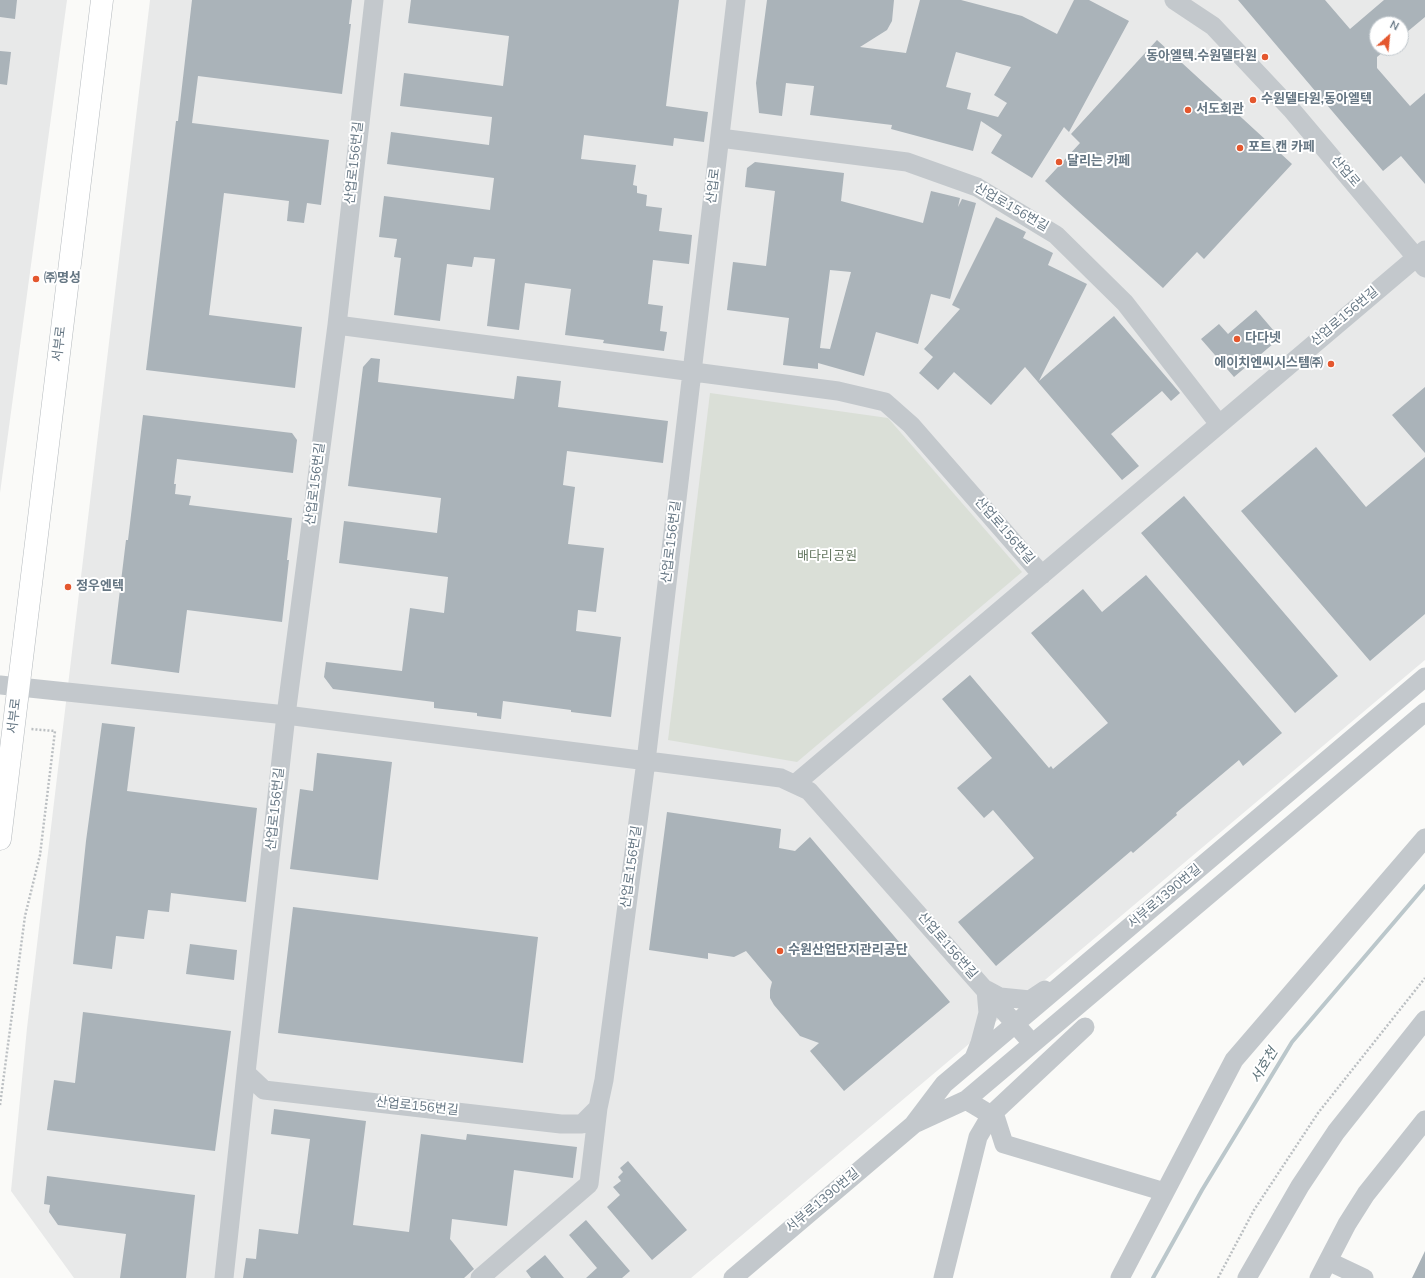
<!DOCTYPE html>
<html>
<head>
<meta charset="utf-8">
<style>
	body { margin:0 }
	#map { position:relative; width:1425px; height:1278px; overflow:hidden; background:#fafaf8; font-family:"Nunito Sans",sans-serif }
	canvas { display:block }
	.north { position:absolute; left:1369px; top:16px; width:40px; height:40px; box-sizing:border-box; background:#fff; border:1px solid #c1c8cd; border-radius:50%; rotate:27deg; font-size:11px; font-weight:700; line-height:16px; text-align:center; color:#657683 }
	.north::after { content:''; display:block; margin:auto; width:14px; height:18px; background:#e4572e; clip-path:polygon(50% 0,100% 100%,50% 72%,0 100%) }
</style>
</head>
<body>
<div id="map">
<canvas width="1425" height="1278"></canvas>
<div class="north">N</div>
</div>
<script>
const ctx = document.querySelector('canvas').getContext('2d');
ctx.lineJoin = 'round';
function fillPath(path, color) { ctx.fillStyle = color; ctx.fill(path, 'evenodd'); }
const shape = rows => new Path2D(rows.map(r => 'M' + r).join(''));
function stroke(path, color, width, dash) { ctx.strokeStyle = color; ctx.lineWidth = width; ctx.lineCap = dash ? 'butt' : 'round'; ctx.setLineDash(dash || []); ctx.stroke(path); }
function write(font, color, halo, rows, align = 'center') {
  ctx.font = font + ' "Nunito Sans","Noto Sans KR",sans-serif'; ctx.lineWidth = 4; ctx.setLineDash([]); ctx.textBaseline = 'middle'; ctx.strokeStyle = halo; ctx.fillStyle = color; for (const [text, x, y, turn = 0] of rows) {
    ctx.save(); ctx.translate(x, y); ctx.rotate((+turn || 0) * Math.PI / 180); ctx.textAlign = isNaN(turn) ? turn : align; if (halo) ctx.strokeText(text, 0, 0); ctx.fillText(text, 0, 0); ctx.restore();
  }
}
fillPath(shape([
	[0,0,67,0,0,493],
	[150,0,1425,0,1425,660,691,1278,74,1278,11,1191,27,1028],
	[1377,24,1401,24,1401,48,1377,48]
]), '#e8e9e9');
fillPath(shape([
	[710,393,888,418,1022,572,797,762,668,740]
]), '#dadfd7');
stroke(shape([
	[1153,1278,1202,1190,1292,1042,1425,886]
]), '#bbc7cb', 4);
fillPath(shape([
	[0,0,17,0,15,19,0,17],
	[192,0,352,0,349,24,351,24,342,94,198,76,192,123,329,140,321,205,307,203,304,223,287,221,289,201,224,193,209,315,302,327,295,388,146,370,176,121,178,121],
	[411,0,679,0,666,106,708,112,704,142,674,138,673,146,584,135,581,159,636,165,633,185,637,186,637,193,647,195,646,206,662,208,659,231,692,235,689,264,653,260,648,304,663,306,660,331,667,332,664,351,603,343,604,340,565,335,571,289,525,283,519,330,487,326,495,259,474,257,472,267,447,264,440,321,394,315,401,258,394,257,397,239,379,237,384,196,490,210,494,178,387,164,391,132,489,145,492,117,400,106,404,73,503,86,509,36,408,23],
	[767,0,894,0,892,21,887,30,860,47,906,53,920,0,961,0,1022,16,1057,34,1074,0,1089,0,1129,21,1069,132,1064,127,1032,178,991,153,1002,135,981,121,973,151,891,129,892,125,810,115,814,86,786,83,782,116,759,113,756,83],
	[956,52,1011,67,994,95,1007,103,998,117,967,109,971,93,946,87],
	[1238,0,1325,0,1350,29,1384,0,1425,0,1425,17,1401,37,1401,24,1377,24,1377,48,1388,48,1377,57,1377,68,1410,106,1425,93,1425,184,1401,156,1383,171],
	[1157,40,1292,164,1204,259,1197,252,1163,288,1045,181,1080,143,1071,134],
	[0,51,11,52,7,85,0,84],
	[755,162,844,173,841,201,923,223,931,191,960,198,958,207,962,199,976,203,950,299,931,294,918,344,876,332,864,376,818,363,818,369,783,365,789,318,727,310,733,262,766,266,775,191,745,187,747,168],
	[830,270,851,272,830,349,820,348],
	[996,217,1026,232,1023,238,1053,253,1048,265,1087,284,1039,381,1114,316,1180,393,1171,401,1162,391,1111,434,1139,466,1122,480,1025,367,991,405,954,372,938,390,919,373,933,357,924,349,960,309,952,305],
	[1256,310,1280,338,1234,377,1201,339,1219,324,1228,334],
	[371,358,380,359,378,382,514,399,517,376,561,381,558,407,668,421,663,463,567,451,563,485,575,487,568,544,604,548,596,612,578,610,576,631,621,637,611,717,571,712,571,710,503,701,501,719,477,716,477,713,434,708,434,702,333,689,324,677,326,662,402,671,410,608,444,613,448,577,339,563,344,521,437,533,441,498,348,486,363,367],
	[1425,387,1425,453,1392,415],
	[143,415,292,433,297,440,293,473,177,459,174,484,176,484,175,494,191,496,189,505,292,518,287,560,289,560,282,622,187,610,179,673,111,664,126,540,128,540],
	[1316,447,1366,507,1425,457,1425,614,1370,661,1241,511],
	[1184,496,1338,676,1295,713,1141,533],
	[1146,575,1282,733,1243,766,1239,760,1176,813,1177,815,1133,853,1131,851,996,966,958,922,1034,858,993,810,984,818,957,788,992,758,942,699,970,675,1049,768,1051,766,1053,769,1108,723,1031,633,1083,589,1102,612],
	[102,723,135,727,127,791,257,808,246,902,171,893,169,912,148,910,144,939,116,936,112,969,73,964,86,841],
	[317,753,392,762,378,880,290,869,300,789,313,791],
	[667,812,781,829,779,848,795,851,810,837,950,1002,844,1091,810,1051,819,1043,800,1036,774,1005,770,998,770,990,772,982,746,951,734,957,708,953,708,959,649,950],
	[293,907,538,937,523,1063,278,1033],
	[190,944,237,950,234,980,186,974],
	[83,1012,231,1031,215,1151,47,1130,54,1080,75,1083],
	[274,1109,366,1121,353,1225,409,1232,421,1134,466,1140,467,1134,577,1147,573,1178,514,1170,507,1226,452,1219,450,1239,474,1269,464,1278,243,1278,246,1258,256,1259,259,1229,298,1234,310,1139,271,1134],
	[628,1161,687,1230,652,1260,607,1207,620,1195,613,1187,621,1181,618,1177,623,1172,620,1168],
	[47,1176,195,1195,186,1278,120,1278,126,1234,58,1225,49,1212,50,1205,44,1204],
	[586,1220,630,1271,622,1278,586,1278,597,1268,569,1235],
	[1425,1251,1425,1278,1412,1278],
	[545,1255,564,1278,531,1278,526,1271]
]), '#aab3b9');
const major = shape([
	[0,839,102,0]
]);
stroke(major, '#b5babe', 23);
stroke(shape([
	[0,1105,25,916,40,855,55,731,30,729],
	[1218,1278,1254,1210,1318,1113,1425,978]
]), '#bbbfc2', 2.5, [2, 2]);
stroke(shape([
	[374,0,337,325,286,715,246,1073,264,1090,561,1124,582,1124,598,1108,604,1080,646,761,736,0],
	[1174,0,1213,26,1291,109,1425,268],
	[720,138,907,162,977,187,1056,235,1125,303,1219,424],
	[337,325,838,391,885,402,911,425,1042,575],
	[0,685,286,715,781,778,809,791,1032,1043],
	[795,784,1425,250],
	[987,990,1000,997,1030,1000,1045,990],
	[974,1058,980,1043,988,1013,986,990],
	[966,1100,991,1115,996,1119,1004,1144,1165,1192],
	[916,1123,966,1100,1425,712],
	[1328,1261,1364,1278],
	[224,1278,246,1073],
	[480,1278,589,1184,598,1108],
	[733,1278,913,1125,944,1084,1425,677],
	[943,1278,978,1137,991,1115,1085,1027],
	[1120,1278,1234,1060,1425,838],
	[1247,1278,1300,1186,1336,1132,1425,1020],
	[1319,1278,1347,1224,1366,1194,1425,1120]
]), '#c3c8cc', 19);
stroke(major, '#fff', 22);
for (const [x, y, r, color] of [
	[1265,57,4,"#e4572e"],
	[1253,100,4,"#e4572e"],
	[1188,110,4,"#e4572e"],
	[1240,148,4,"#e4572e"],
	[1059,162,4,"#e4572e"],
	[36,279,4,"#e4572e"],
	[1237,339,4,"#e4572e"],
	[1331,364,4,"#e4572e"],
	[68,587,4,"#e4572e"],
	[780,951,4,"#e4572e"]
]) { const dot = new Path2D(); dot.arc(x, y, r, 0, 2 * Math.PI); ctx.fillStyle = color; ctx.fill(dot); stroke(dot, '#fff', 1.5); }
write('bold 13px', '#657683', '#fff', [
	["동아엘텍.수원델타원",1257,57,"right"],
	["수원델타원,동아엘텍",1261,100],
	["서도회관",1196,110],
	["포트 캔 카페",1248,148],
	["달리는 카페",1067,162],
	["㈜명성",44,279],
	["다다넷",1245,339],
	["에이치엔씨시스템㈜",1323,364,"right"],
	["정우엔텍",76,587],
	["수원산업단지관리공단",788,951]
], 'left');
write('13px', '#657683', '#fff', [
	["산업로156번길",355,163,-84],
	["산업로",1345,172,50],
	["산업로",714,186,-83],
	["산업로156번길",1011,208,30],
	["산업로156번길",1345,317,-40],
	["서부로",60,344,-83],
	["산업로156번길",316,484,-83],
	["산업로156번길",1004,531,49],
	["산업로156번길",672,542,-83],
	["서부로",15,716,-83],
	["산업로156번길",276,809,-84],
	["산업로156번길",632,867,-82],
	["서부로1390번길",1165,897,-40],
	["산업로156번길",947,946,49],
	["산업로156번길",417,1107,6],
	["서부로1390번길",823,1201,-40]
]);
write('13px', '#687a64', '#fff', [
	["배다리공원",827,557]
]);
write('italic 14px', '#60757c', '#fff', [
	["서호천",1265,1066,-59]
]);
</script>
</body>
</html>
